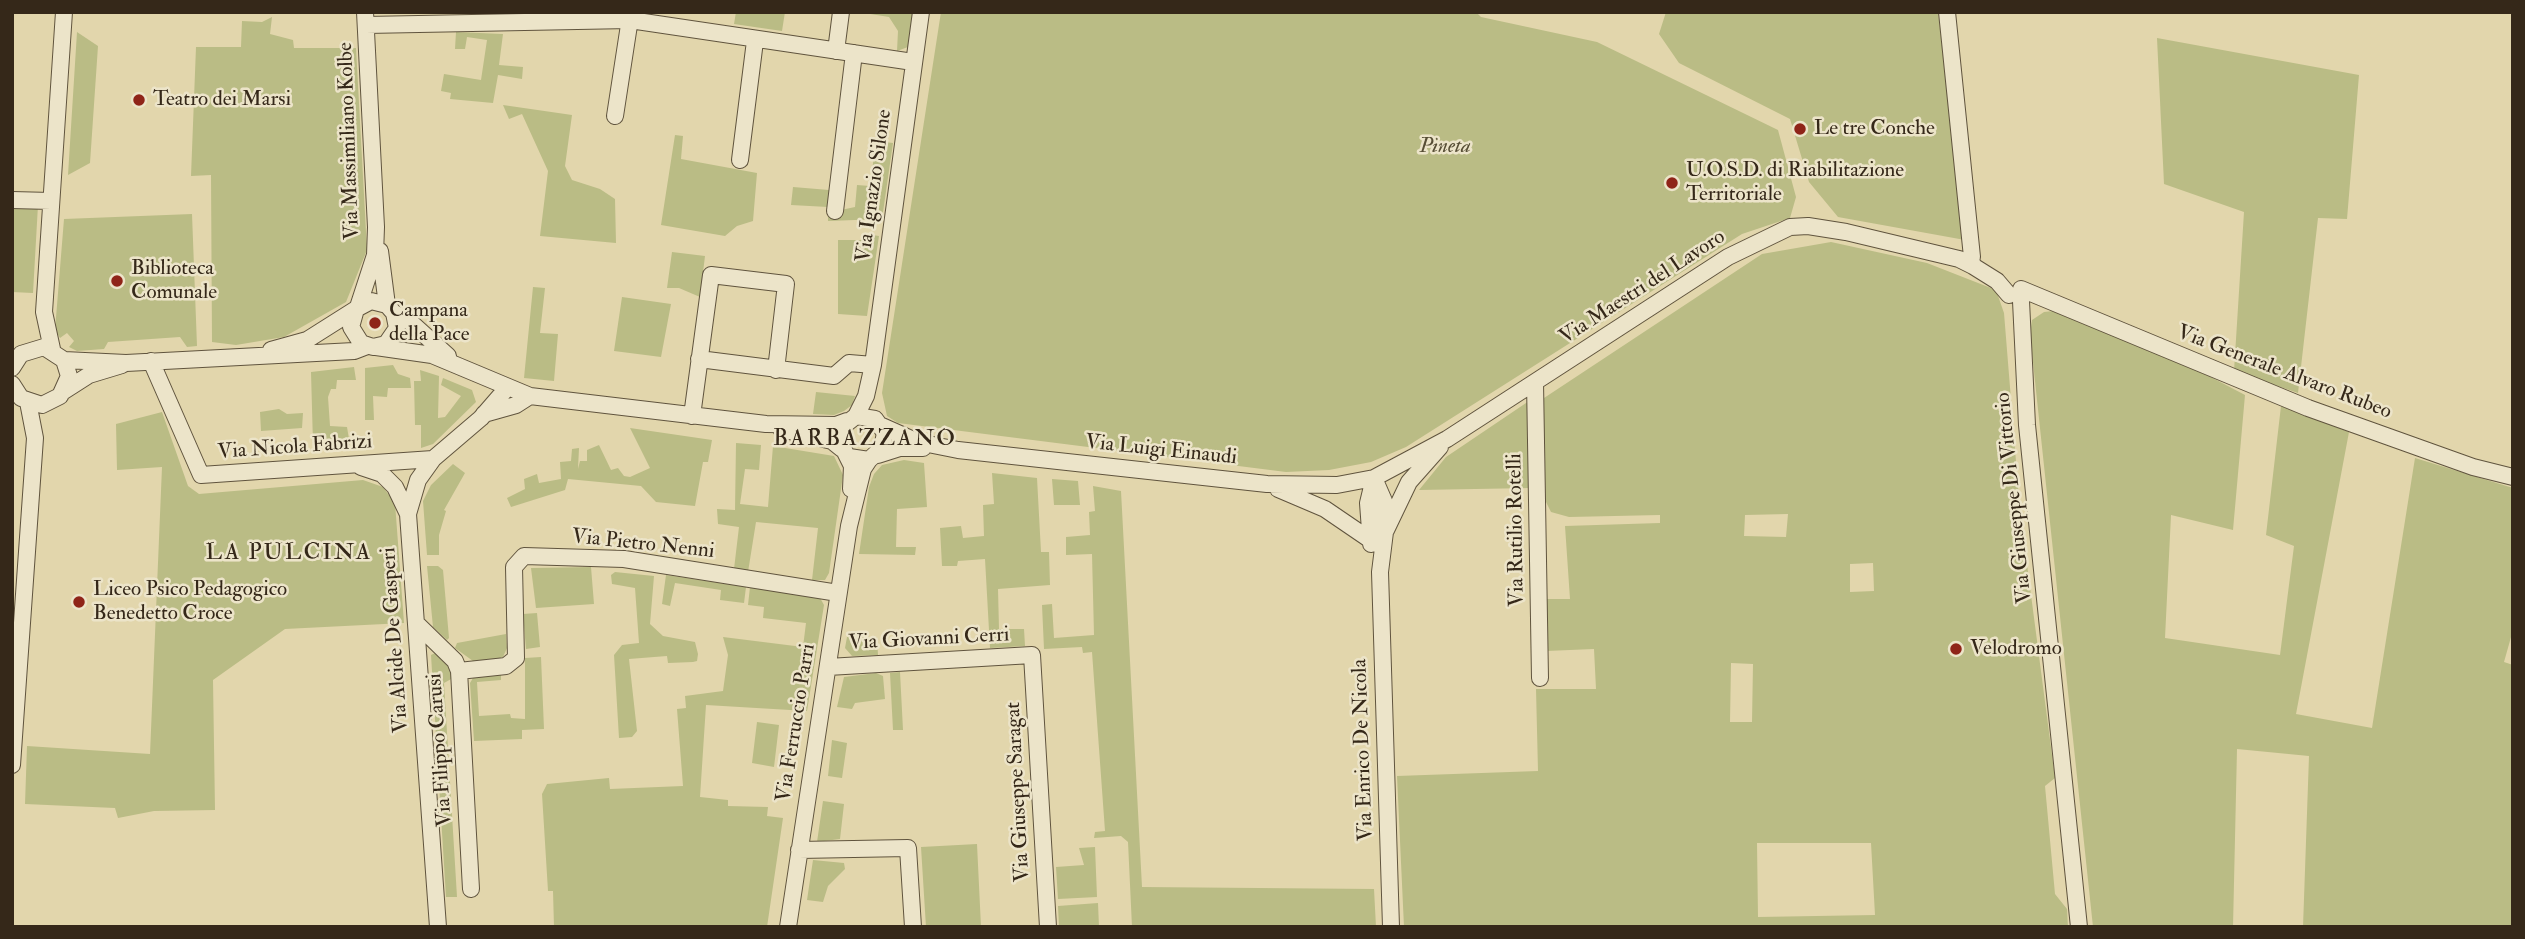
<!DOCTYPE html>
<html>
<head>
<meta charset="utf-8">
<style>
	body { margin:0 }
	#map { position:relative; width:2525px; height:939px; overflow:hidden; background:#e2d6ac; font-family:"IM FELL Double Pica",serif }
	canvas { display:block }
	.frame { position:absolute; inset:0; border:14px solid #352819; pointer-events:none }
</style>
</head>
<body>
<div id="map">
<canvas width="2525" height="939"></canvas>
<div class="frame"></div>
</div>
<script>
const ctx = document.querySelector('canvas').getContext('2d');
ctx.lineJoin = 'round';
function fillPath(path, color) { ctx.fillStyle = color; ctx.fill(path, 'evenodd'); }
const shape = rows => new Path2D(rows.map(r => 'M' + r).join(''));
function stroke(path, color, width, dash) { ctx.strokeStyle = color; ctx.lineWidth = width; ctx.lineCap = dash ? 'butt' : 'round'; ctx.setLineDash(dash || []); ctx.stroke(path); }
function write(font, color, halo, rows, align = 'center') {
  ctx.font = font + ' "IM FELL Double Pica",serif'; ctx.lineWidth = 5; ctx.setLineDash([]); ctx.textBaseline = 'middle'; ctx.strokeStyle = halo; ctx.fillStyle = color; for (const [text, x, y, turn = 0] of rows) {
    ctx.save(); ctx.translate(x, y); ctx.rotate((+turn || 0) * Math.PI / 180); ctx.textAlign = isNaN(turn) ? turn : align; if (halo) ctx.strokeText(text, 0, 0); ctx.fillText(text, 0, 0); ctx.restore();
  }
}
fillPath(shape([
	[736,12,785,12,782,31,734,24],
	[858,12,913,12,908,47,897,51,898,31,889,17],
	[941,12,1476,12,1481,17,1597,42,1778,130,1796,197,1790,218,1742,234,1406,447,1371,462,1329,470,1286,472,898,423,887,416,882,393],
	[1666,12,1938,12,1965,240,1838,217,1809,182,1790,119,1679,63,1659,34],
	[272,17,270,34,293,40,294,48,356,48,367,250,346,302,284,337,236,345,212,342,211,175,191,176,196,47,241,47,242,21,262,22],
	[77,32,98,46,90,163,68,175],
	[456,32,503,34,499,65,523,67,522,79,498,75,493,103,450,99,451,93,441,91,444,74,481,80,487,40,467,37,465,49,455,49],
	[2157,38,2359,75,2347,219,2318,218,2298,393,2234,371,2244,212,2164,184],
	[503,105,572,115,565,166,572,180,600,189,615,199,616,243,540,236,548,171,522,114,509,119],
	[675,135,683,136,681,159,757,173,753,221,737,226,725,236,661,225],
	[876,141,893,143,882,219,828,221,828,217,840,218,841,210,855,207,857,185,870,186],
	[793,187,829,190,828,207,791,205],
	[12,204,38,205,33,293,12,292],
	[192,214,197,346,187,347,180,337,108,342,104,349,77,351,69,347,74,341,67,333,60,338,55,330,64,219],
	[872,235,879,236,867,316,838,314,838,240,863,240],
	[1831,242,1927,263,1996,290,2004,313,2020,511,2055,778,2045,786,2055,894,2067,909,2068,927,1404,927,1397,776,1538,771,1536,689,1596,689,1594,649,1546,651,1546,599,1570,599,1565,526,1660,523,1660,515,1569,517,1551,512,1542,494,1541,400,1762,254],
	[1788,514,1786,537,1744,536,1745,515],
	[1873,563,1874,591,1850,592,1850,564],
	[1731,663,1753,664,1752,722,1730,722],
	[1757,843,1871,843,1875,915,1758,917],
	[672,252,705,256,700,297,679,288,667,288],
	[533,287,545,288,540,333,558,334,554,381,524,378],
	[622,297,671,304,661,357,614,351],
	[2062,310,2186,364,2245,395,2233,530,2171,515,2165,638,2280,655,2294,546,2266,535,2281,406,2349,432,2296,714,2372,728,2415,458,2513,488,2513,630,2504,662,2513,665,2513,927,2303,927,2309,756,2237,749,2233,927,2093,927,2030,334,2032,320,2044,312],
	[393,365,398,374,410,378,411,388,388,388,387,397,373,396,374,420,365,420,365,368],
	[354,367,356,380,337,380,336,389,331,389,328,397,330,426,347,427,350,445,313,444,311,372],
	[420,370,439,376,438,418,445,417,461,396,441,385,443,378,472,390,476,402,433,444,421,448,421,425,415,425,414,381,421,381],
	[816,392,855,396,852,405,844,411,834,415,813,414],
	[1529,401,1531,488,1419,490,1446,457],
	[279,409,287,414,303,413,302,428,261,431,260,412],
	[162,412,188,486,199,494,363,480,383,487,395,503,404,623,285,629,213,680,215,810,154,811,118,818,115,808,25,804,27,746,150,754,162,467,117,470,116,424],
	[630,428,712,440,708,462,703,462,695,506,656,502,641,486,568,479,565,490,511,507,507,498,525,489,524,479,537,474,539,483,561,479,560,462,571,461,572,449,579,448,578,469,580,461,587,461,587,450,599,445,611,470,618,468,624,476,630,477,650,468],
	[736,443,761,445,759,470,745,469,740,504,768,507,773,446,834,456,843,475,829,573,825,580,812,580,818,528,756,522,748,572,734,569,739,527,718,524,717,509,735,510],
	[904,460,924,463,927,507,897,509,896,547,916,547,915,555,859,554,869,487,874,474,882,465],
	[453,464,465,473,444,510,446,511,439,535,439,555,427,555,423,501,431,485],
	[992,473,1037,478,1041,552,1049,552,1050,585,998,589,999,629,1024,629,1025,646,990,648,985,559,958,561,957,566,942,566,940,528,961,526,963,538,984,536,983,505,994,504],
	[1052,479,1078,481,1080,505,1054,505],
	[1093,486,1121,491,1142,887,1374,889,1376,927,1132,927,1128,842,1121,836,1094,838,1095,832,1105,831,1092,652,1083,653,1082,647,1044,649,1042,605,1052,604,1054,638,1094,635,1092,554,1066,555,1066,537,1090,535,1089,512,1095,511],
	[427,566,438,566,443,570,449,638,447,640,433,627],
	[591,567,594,604,536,608,531,568],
	[615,572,654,576,650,624,663,636,695,642,698,654,697,661,693,662,668,663,667,656,629,659,637,731,632,737,619,738,614,655,622,645,639,643,635,588,612,584,611,575],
	[666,575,746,587,744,603,720,600,721,590,675,583,670,606,662,604],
	[750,587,819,596,824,605,807,711,706,705,700,797,728,800,728,806,768,807,767,816,783,818,767,927,554,927,553,891,548,891,542,794,547,784,609,778,610,789,683,786,677,709,686,708,685,696,723,691,728,655,723,637,803,647,806,623,763,618,764,607,748,605],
	[537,613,540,647,526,649,523,614],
	[506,634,507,648,503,657,493,661,473,661,455,648,457,643],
	[847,637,877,637,878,655,852,656,845,648],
	[435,653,451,667,453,678,444,683,457,897,446,897,431,655],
	[541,657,544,729,522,730,522,739,474,741,470,683,473,678,501,673,501,680,477,682,479,716,510,714,511,718,525,719,525,658],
	[900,672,903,730,893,730,890,673],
	[876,673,883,676,885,699,855,703,852,709,837,707,844,677],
	[757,722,779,725,774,767,752,763],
	[832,740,847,743,842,778,828,776],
	[823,801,844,804,840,839,817,842],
	[977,844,981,927,926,927,921,847],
	[1095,847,1097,897,1058,899,1056,867,1084,865,1079,848],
	[813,860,844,863,845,869,828,886,823,902,807,900],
	[1098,903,1099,927,1059,927,1058,906]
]), '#babc85');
const minor = shape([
	[1947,12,1972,257],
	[366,25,630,20,913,62],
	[836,51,841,12],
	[615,116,631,12],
	[740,160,755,41],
	[12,200,51,201],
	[835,211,854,53],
	[380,251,387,305,394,313,397,328,386,344,373,347,361,343,351,327,356,309,371,301,387,305],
	[1971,259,1973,266,1997,281,2009,295],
	[2021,289,2308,408,2473,467,2513,477],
	[2021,301,2027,425,2079,927],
	[358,307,375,255,376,227,365,12],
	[394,313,407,319,448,356],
	[376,347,432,355,530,396,766,424,836,425,847,421],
	[52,349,44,312,64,12],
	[271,350,307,340,356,309],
	[699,359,834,376,849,363,873,365],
	[64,360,126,363,354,351,367,346],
	[151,361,201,475,433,459],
	[12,368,21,354,44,347,64,360,69,376,60,396,42,405,21,398,12,384],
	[1535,382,1540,678],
	[64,391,89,375,122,365],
	[484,414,516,405,530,396],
	[692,416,711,275,786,284,776,370],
	[856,416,866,396,873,365,921,12],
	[882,426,918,442,958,450,1267,484,1337,485,1374,478,1447,439,1728,257,1790,227,1808,226,1846,232,1959,259,1973,266],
	[781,429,832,441,842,449],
	[878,455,900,448,923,448],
	[849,457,869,460,882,448,885,433,875,419,856,416,842,427,840,442,852,466,851,489],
	[361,467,382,474,395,487,408,514],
	[1374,478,1384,501,1385,532,1380,572,1391,927],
	[1278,489,1325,509,1369,539],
	[1386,530,1409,482,1440,447],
	[1371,544,1368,503,1374,478],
	[417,624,455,661,459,671,471,889],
	[828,667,1032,655,1048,927],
	[459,671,506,666,516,658,514,567,524,556,624,559,838,593],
	[12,765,35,438,28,402],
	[799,850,908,848,913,927],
	[438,927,408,514,418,480,433,459,481,418,507,388],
	[788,927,849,526,863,469,869,460]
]);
stroke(minor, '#60543e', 18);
stroke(minor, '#ece4c9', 16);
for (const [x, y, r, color] of [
	[139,100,7,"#8f2418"],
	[1800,129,7,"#8f2418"],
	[1672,183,7,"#8f2418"],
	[117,281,7,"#8f2418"],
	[375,323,7,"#8f2418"],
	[79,602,7,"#8f2418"],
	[1956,649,7,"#8f2418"]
]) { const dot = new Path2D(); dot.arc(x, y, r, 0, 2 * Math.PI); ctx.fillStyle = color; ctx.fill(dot); stroke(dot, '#ece4c9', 2.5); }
write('21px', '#352819', '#ece4c9', [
	["Teatro dei Marsi",153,100],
	["Le tre Conche",1814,129],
	["U.O.S.D. di Riabilitazione",1686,171],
	["Territoriale",1686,195],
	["Biblioteca",131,269],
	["Comunale",131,293],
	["Campana",389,311],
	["della Pace",389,335],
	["Liceo Psico Pedagogico",93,590],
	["Benedetto Croce",93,614],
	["Velodromo",1970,649]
], 'left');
write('21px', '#352819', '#ece4c9', [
	["Via Massimiliano Kolbe",350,141,-92],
	["Via Ignazio Silone",875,186,-82],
	["Via Maestri del Lavoro",1643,288,-33],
	["Via Generale Alvaro Rubeo",2284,373,21],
	["Via Nicola Fabrizi",295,448,-4],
	["Via Luigi Einaudi",1161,451,6],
	["Via Giuseppe Di Vittorio",2015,498,-96],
	["Via Rutilio Rotelli",1517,530,-91],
	["Via Pietro Nenni",643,545,6],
	["Via Alcide De Gasperi",396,640,-94],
	["Via Giovanni Cerri",929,640,-3],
	["Via Ferruccio Parri",797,723,-81],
	["Via Filippo Carusi",441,750,-94],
	["Via Enrico De Nicola",1364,750,-92],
	["Via Giuseppe Saragat",1019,792,-93]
]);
write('italic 21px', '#564d34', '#ece4c9', [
	["Pineta",1445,147]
]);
ctx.letterSpacing = '2px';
write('23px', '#352819', '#ece4c9', [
	["BARBAZZANO",865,440],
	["LA PULCINA",289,554]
]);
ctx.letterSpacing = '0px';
</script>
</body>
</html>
